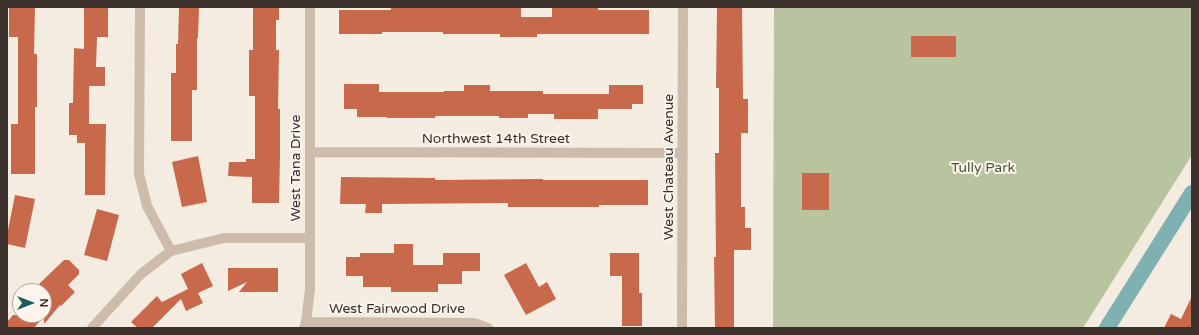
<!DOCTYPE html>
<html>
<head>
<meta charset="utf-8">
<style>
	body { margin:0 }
	#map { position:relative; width:1199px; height:335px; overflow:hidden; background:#f4ebe1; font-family:"Varela Round",sans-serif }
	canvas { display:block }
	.frame { position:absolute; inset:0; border:8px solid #3b302b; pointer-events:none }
	.north { position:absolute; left:12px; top:283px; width:40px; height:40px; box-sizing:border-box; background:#fbf5ee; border:1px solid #aea6a0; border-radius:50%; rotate:90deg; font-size:11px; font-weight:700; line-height:16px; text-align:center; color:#3b302b }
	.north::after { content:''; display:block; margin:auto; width:14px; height:18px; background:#1f5a5e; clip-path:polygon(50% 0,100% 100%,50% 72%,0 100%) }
</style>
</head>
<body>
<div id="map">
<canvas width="1199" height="335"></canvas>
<div class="frame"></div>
<div class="north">N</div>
</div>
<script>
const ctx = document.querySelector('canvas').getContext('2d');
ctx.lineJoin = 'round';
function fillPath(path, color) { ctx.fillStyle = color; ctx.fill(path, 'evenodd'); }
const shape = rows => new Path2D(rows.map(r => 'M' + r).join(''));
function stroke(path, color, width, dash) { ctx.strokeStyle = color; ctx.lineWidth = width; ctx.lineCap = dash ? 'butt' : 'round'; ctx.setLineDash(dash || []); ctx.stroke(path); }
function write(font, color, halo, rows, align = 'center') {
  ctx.font = font + ' "Varela Round",sans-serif'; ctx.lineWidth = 4; ctx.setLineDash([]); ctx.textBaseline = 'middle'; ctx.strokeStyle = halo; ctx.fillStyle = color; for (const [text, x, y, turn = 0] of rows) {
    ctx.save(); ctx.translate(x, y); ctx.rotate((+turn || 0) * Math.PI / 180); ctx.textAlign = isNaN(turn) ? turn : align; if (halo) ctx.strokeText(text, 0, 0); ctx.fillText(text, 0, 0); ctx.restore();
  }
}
fillPath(shape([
	[774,7,1192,7,1192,155,1083,328,773,328]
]), '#b8c4a0');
stroke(shape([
	[1107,328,1192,193]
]), '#7fb0b2', 16);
fillPath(shape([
	[9,7,35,7,34,54,37,54,37,107,35,107,35,174,11,174,11,124,18,124,18,37,9,37],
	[84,7,108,7,108,37,97,37,96,67,105,67,105,86,89,86,89,124,106,124,105,195,85,195,85,143,77,143,77,135,69,135,69,103,73,103,74,48,84,49],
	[179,7,199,7,198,38,197,38,197,90,192,90,192,141,171,141,171,73,176,73,176,44,178,44],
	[253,7,279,7,279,20,276,20,276,50,279,50,278,109,280,109,280,155,279,203,252,203,252,177,228,176,229,162,246,162,246,159,255,159,255,96,249,96,249,50,253,50],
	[391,7,521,7,521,17,552,17,552,7,598,7,598,10,649,10,649,34,537,34,537,37,500,37,500,34,443,34,443,32,382,32,382,34,339,34,339,10,391,10],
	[717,7,742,7,743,99,748,99,748,133,741,133,741,207,745,207,745,228,751,228,751,250,734,250,734,328,715,328,714,257,716,257,715,153,719,153,719,88,716,88],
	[911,36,956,36,956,57,911,57],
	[344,84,379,84,379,92,444,92,444,91,464,91,464,85,490,85,490,91,543,91,543,94,609,94,609,85,643,85,643,104,632,104,632,109,598,109,598,119,554,119,554,114,528,114,528,118,499,118,499,116,435,116,435,118,387,118,387,117,357,117,357,109,344,109],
	[198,156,207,202,182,207,172,162],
	[802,173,829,173,829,210,802,210],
	[341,177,435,178,435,180,543,179,543,180,648,180,648,205,599,205,599,207,508,207,508,203,382,204,382,213,365,213,366,204,340,204],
	[15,195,35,199,25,248,7,244,7,235],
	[97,209,119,215,107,261,84,255],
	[394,244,413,244,413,265,443,265,443,253,480,253,480,271,462,271,462,284,438,284,438,292,391,292,391,287,363,287,363,276,346,276,346,257,360,257,360,253,394,253],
	[610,253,639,253,639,293,642,293,642,326,622,326,622,276,610,276],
	[64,260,69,260,79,270,79,274,68,285,75,292,61,306,60,305,44,324,44,316,34,328,7,328,7,322,13,315,44,315,44,289,39,284],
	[202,263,213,286,198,293,203,303,186,311,181,299,152,328,138,328,131,322,157,296,162,302,188,289,181,274],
	[526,263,539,287,547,282,556,299,526,315,504,275],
	[228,268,278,268,278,292,239,292,247,282,228,291],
	[1192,296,1192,328,1164,328,1171,314,1181,319]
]), '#c8694b');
stroke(shape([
	[140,7,139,174,147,206,171,251],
	[310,152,683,153],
	[306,322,474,323,488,328],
	[92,328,141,274,171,251,224,238,310,238],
	[304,328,306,322,310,289,310,7],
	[682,328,683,7]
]), '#cdbbac', 10);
write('14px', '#3b302b', '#fbf5ee', [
	["Northwest 14th Street",496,139],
	["West Chateau Avenue",669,167,-90],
	["West Tana Drive",296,168,-90],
	["West Fairwood Drive",397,309]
]);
write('14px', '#4a5a2e', '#fbf5ee', [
	["Tully Park",983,168]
]);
</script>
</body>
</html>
